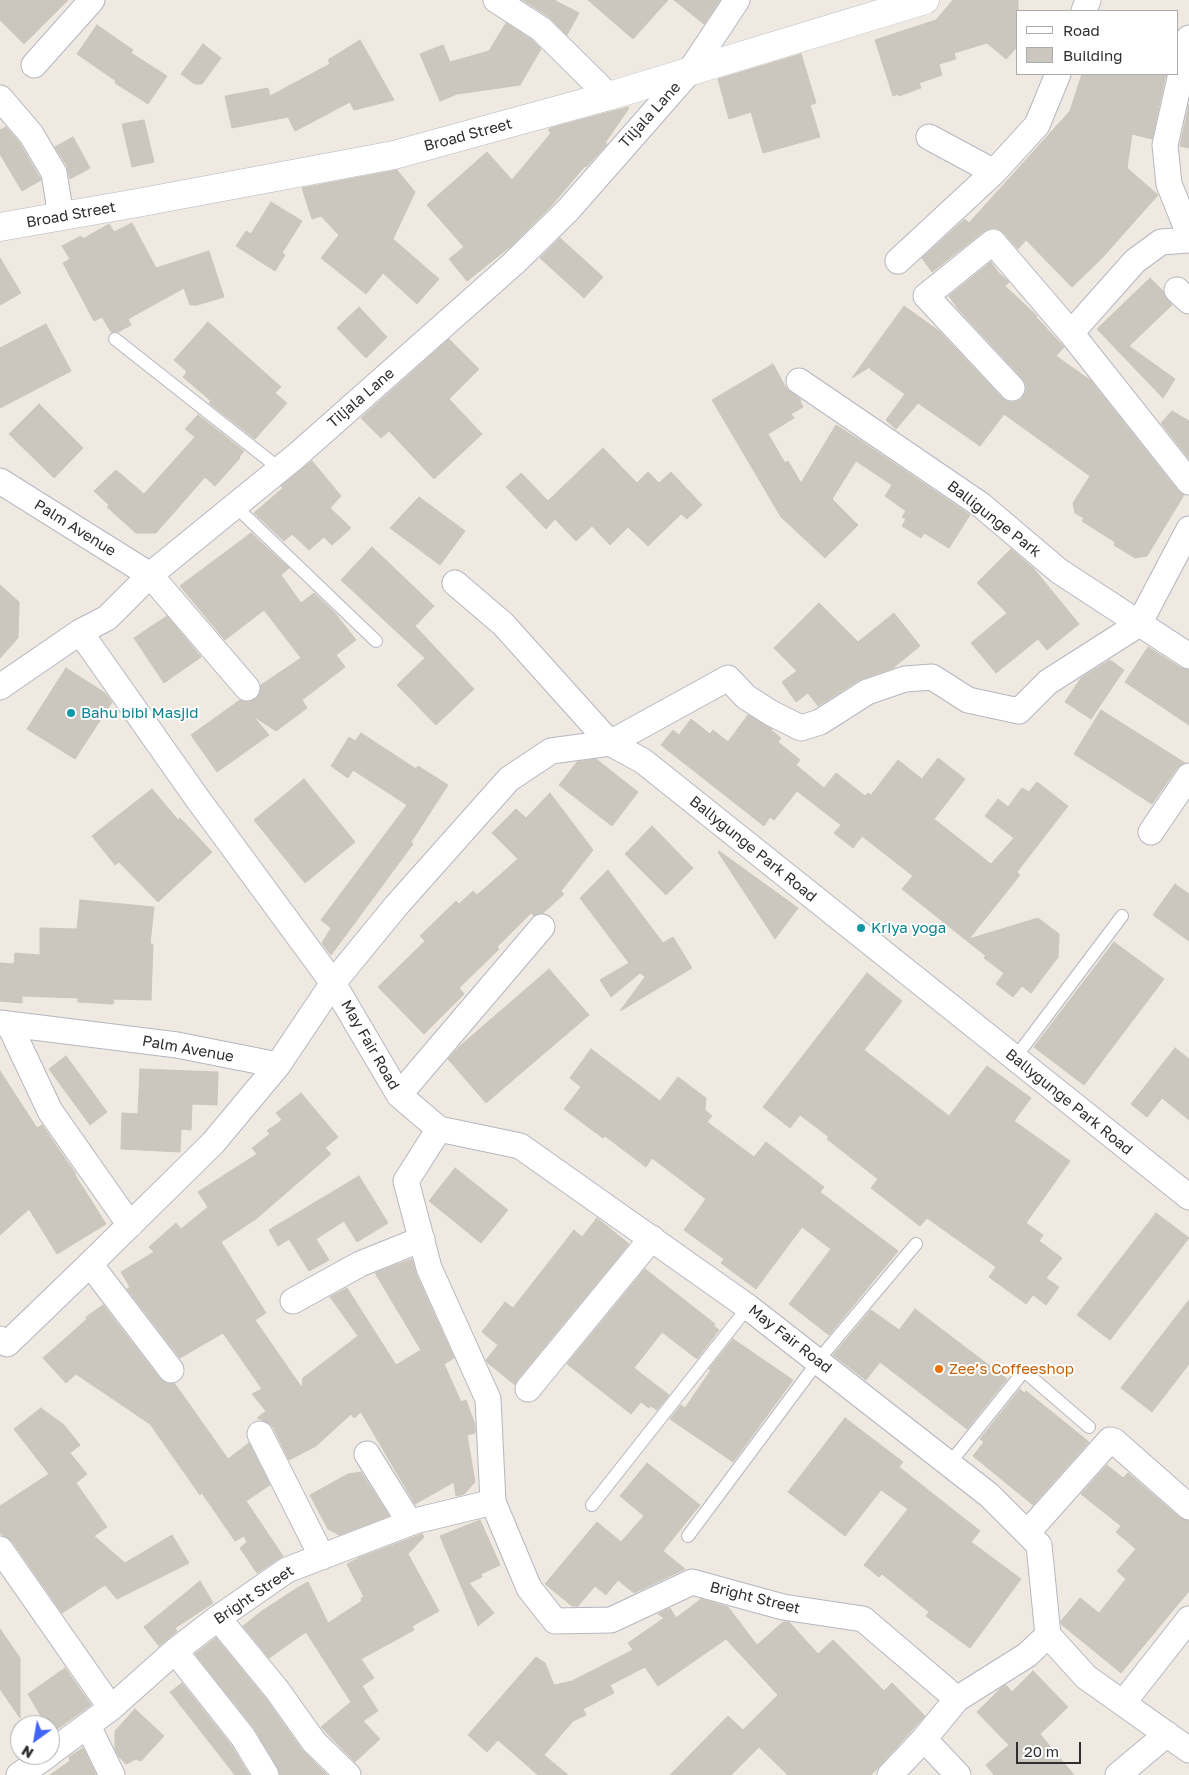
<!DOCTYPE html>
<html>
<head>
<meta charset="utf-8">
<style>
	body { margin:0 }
	#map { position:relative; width:1189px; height:1775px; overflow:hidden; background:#efe9e1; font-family:"Golos Text",sans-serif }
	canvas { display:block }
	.legend { position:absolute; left:1016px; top:10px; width:162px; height:65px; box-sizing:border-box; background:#fff; border:1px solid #ababab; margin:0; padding:6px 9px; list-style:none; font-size:15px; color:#2e2e2e }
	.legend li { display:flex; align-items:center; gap:10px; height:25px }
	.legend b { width:25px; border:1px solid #ababab }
	.north { position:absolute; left:10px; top:1715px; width:50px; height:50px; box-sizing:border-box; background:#fff; border:1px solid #ababab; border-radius:50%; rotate:212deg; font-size:14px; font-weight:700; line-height:20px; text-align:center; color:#2e2e2e }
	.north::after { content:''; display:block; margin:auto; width:18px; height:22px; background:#4264fb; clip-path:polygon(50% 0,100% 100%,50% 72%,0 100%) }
	.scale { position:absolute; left:1016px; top:1742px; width:65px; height:22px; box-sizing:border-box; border:2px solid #2e2e2e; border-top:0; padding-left:6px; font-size:15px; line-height:18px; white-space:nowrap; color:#2e2e2e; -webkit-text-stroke:4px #fff; paint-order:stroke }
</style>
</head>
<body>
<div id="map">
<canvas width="1189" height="1775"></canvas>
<ul class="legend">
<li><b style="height:6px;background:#fff"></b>Road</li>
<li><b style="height:14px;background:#cbc7bf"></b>Building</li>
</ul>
<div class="north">N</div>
<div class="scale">20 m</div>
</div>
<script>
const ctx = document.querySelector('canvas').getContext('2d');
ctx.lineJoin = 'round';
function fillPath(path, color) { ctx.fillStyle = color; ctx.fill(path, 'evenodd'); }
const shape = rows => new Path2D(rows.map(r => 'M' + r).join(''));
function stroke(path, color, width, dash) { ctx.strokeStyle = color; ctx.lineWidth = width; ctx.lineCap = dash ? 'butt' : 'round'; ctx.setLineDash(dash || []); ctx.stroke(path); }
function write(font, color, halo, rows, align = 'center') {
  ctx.font = font + ' "Golos Text",sans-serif'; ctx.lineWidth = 4; ctx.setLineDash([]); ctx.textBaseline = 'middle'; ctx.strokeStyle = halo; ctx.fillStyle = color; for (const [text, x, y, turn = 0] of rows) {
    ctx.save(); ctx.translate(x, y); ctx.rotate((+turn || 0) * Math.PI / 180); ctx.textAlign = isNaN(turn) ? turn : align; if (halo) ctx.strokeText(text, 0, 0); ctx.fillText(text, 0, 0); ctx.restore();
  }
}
const building = shape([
	[0,0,68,0,24,44,0,20,0,0],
	[523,0,554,0,579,13,567,35,549,17,523,0],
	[588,0,668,0,633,39,588,0],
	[674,0,720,0,704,24,674,0],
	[953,0,1018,0,1018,46,1006,59,987,43,954,53,956,59,939,64,942,75,919,83,921,88,899,96,898,94,893,96,875,40,936,20,953,0],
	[506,23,532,40,541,49,520,85,457,94,440,101,420,54,443,45,450,62,489,51,506,23],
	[97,25,133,50,131,53,167,76,148,104,115,83,116,81,77,54,97,25],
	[360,40,394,100,354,110,350,102,295,131,288,117,232,128,225,96,268,88,270,96,330,64,328,60,360,40],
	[203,44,221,58,202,84,195,84,181,74,203,44],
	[801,54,816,103,810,105,820,137,763,153,751,112,729,119,718,79,801,54],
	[1082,74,1166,74,1152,139,1132,134,1127,168,1158,195,1102,258,1072,287,1026,240,1018,249,1004,233,997,228,990,228,984,231,932,272,922,258,965,219,969,223,1070,111,1082,74],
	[1189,104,1189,148,1180,146,1189,104],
	[628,107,629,108,605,143,607,144,586,167,585,166,552,205,511,246,467,281,449,259,464,247,427,205,487,152,512,180,551,133,548,130,550,128,628,107],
	[144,120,154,162,132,167,122,124,144,120],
	[6,127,19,142,40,178,41,180,22,191,0,154,0,130,6,127],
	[73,137,90,168,70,179,67,166,55,147,73,137],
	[397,170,415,192,393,239,439,279,417,304,383,273,366,294,321,258,339,235,321,216,312,219,302,188,397,170],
	[271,202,302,221,282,253,285,255,275,271,236,246,246,231,251,234,271,202],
	[132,223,156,268,209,251,224,297,197,305,190,305,184,288,128,319,131,325,118,332,111,332,102,317,94,321,63,263,70,259,62,246,81,236,83,239,109,224,114,232,132,223],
	[560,238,603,277,584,298,540,258,560,238],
	[0,258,21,293,0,305,0,258],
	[991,262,998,272,1009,282,1005,286,1037,316,1036,317,1064,347,1056,356,1090,380,1178,491,1184,495,1147,556,1135,558,1114,545,1115,542,1082,521,1084,518,1075,513,1073,503,1090,476,1004,414,980,446,918,403,896,429,886,420,905,394,870,369,871,366,852,378,904,306,939,331,1002,398,1008,402,1015,402,1021,399,1026,392,1026,385,1023,379,958,309,949,296,991,262],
	[1150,278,1163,291,1164,295,1172,305,1129,346,1175,379,1163,398,1097,329,1150,278],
	[359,307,387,337,366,358,337,328,359,307],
	[208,322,281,387,275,393,287,403,255,439,209,403,211,401,183,377,187,372,174,360,208,322],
	[46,324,71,371,0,408,0,348,46,324],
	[449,339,479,369,449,399,482,434,434,479,389,431,381,438,361,418,449,339],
	[773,364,786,388,801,400,800,401,803,407,791,414,794,418,768,434,785,463,788,461,801,483,836,425,861,441,970,515,949,548,924,533,921,538,902,526,906,519,902,517,906,511,885,496,892,485,856,461,832,499,858,525,825,558,781,517,712,400,773,364],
	[39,404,83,448,54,478,9,434,39,404],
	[1172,411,1189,421,1189,459,1161,423,1172,411],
	[198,415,244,451,239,457,240,458,215,486,205,477,156,533,136,533,107,507,109,505,94,491,116,470,144,494,195,437,185,429,198,415],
	[603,448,637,483,648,472,659,483,671,472,702,505,687,519,681,514,648,546,628,527,610,545,592,526,576,541,555,519,546,529,506,487,521,473,548,501,603,448],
	[312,461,341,496,330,508,351,528,332,545,324,537,309,550,292,534,284,541,254,513,283,488,281,486,312,461],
	[419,497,465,531,440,565,390,528,419,497],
	[251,533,289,568,281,575,301,603,314,593,334,612,356,640,336,655,345,667,302,700,307,708,276,731,253,716,269,735,217,772,191,735,240,700,249,702,256,699,260,693,261,685,301,658,264,610,225,640,180,586,251,533],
	[372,547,434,606,415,626,474,689,436,725,397,685,425,658,341,580,372,547],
	[1011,549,1034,569,1079,624,1047,650,1038,639,996,673,971,643,1007,613,977,583,1011,549],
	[0,585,19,602,18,638,0,658,0,585],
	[819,603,858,642,894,613,920,646,893,668,859,680,818,706,808,693,796,702,782,682,797,671,774,648,819,603],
	[167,616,201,657,164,683,134,638,167,616],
	[1148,647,1181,668,1189,670,1189,725,1125,682,1148,647],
	[1110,660,1124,670,1091,719,1065,702,1081,678,1110,660],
	[66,668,105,693,112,702,75,759,27,729,66,668],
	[1101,710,1185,763,1177,768,1152,804,1074,754,1101,710],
	[748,715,772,729,771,730,781,738,778,742,800,760,796,765,824,788,836,773,865,796,868,793,871,795,898,760,922,779,938,758,965,779,934,819,991,864,1014,838,985,816,998,799,1008,807,1022,788,1029,792,1037,782,1068,806,1017,872,1020,875,969,939,1038,918,1059,934,1058,957,1031,993,1022,986,1013,997,996,984,1004,973,984,958,986,956,902,889,913,876,862,836,853,848,834,833,841,825,797,791,774,820,770,817,764,826,661,745,673,730,679,735,691,719,710,734,713,730,728,742,748,715],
	[361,733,416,769,418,766,448,785,411,842,413,844,331,955,322,943,331,928,321,920,407,805,353,770,348,778,331,766,349,737,355,741,361,733],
	[596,759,638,792,612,826,559,785,577,762,596,759],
	[304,779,355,842,305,883,254,820,304,779],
	[152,789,178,820,180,818,212,852,158,902,119,862,115,865,92,836,152,789],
	[550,793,593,850,561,891,564,894,543,913,534,916,531,913,497,947,499,949,459,988,464,994,424,1034,378,987,425,941,420,936,456,901,459,904,473,891,477,895,518,859,492,833,516,809,526,818,550,793],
	[652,826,693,868,666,895,625,854,652,826],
	[719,851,798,908,775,939,718,852,719,851],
	[608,870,663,943,673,937,692,968,620,1011,645,977,640,973,611,997,600,980,629,963,580,898,608,870],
	[1175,884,1189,894,1189,941,1153,915,1175,884],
	[80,900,154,907,150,944,153,944,151,1000,114,999,113,1004,78,1002,78,998,22,996,22,1003,0,1001,0,963,14,964,15,953,40,955,40,928,77,929,80,900],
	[1114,942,1164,979,1084,1085,1034,1047,1114,942],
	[549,969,589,1015,486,1103,448,1059,460,1046,549,969],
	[867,973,902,1001,864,1050,949,1116,987,1066,1031,1098,1014,1121,1070,1161,1026,1223,1043,1235,1039,1241,1062,1258,1046,1278,1059,1287,1046,1305,1033,1295,1026,1304,989,1277,996,1267,927,1218,920,1226,871,1188,878,1179,827,1139,829,1137,800,1115,790,1128,763,1107,867,973],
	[1175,1048,1189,1059,1189,1120,1162,1098,1147,1117,1131,1104,1175,1048],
	[591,1049,660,1101,678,1077,706,1098,705,1110,712,1116,707,1122,754,1157,766,1142,824,1187,820,1192,898,1251,829,1335,789,1304,831,1249,802,1227,756,1289,721,1263,724,1259,684,1230,706,1199,652,1158,646,1167,605,1136,603,1138,564,1109,581,1087,570,1078,591,1049],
	[66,1056,107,1112,90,1125,49,1069,66,1056],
	[140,1069,218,1072,217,1105,192,1104,191,1130,181,1129,180,1152,121,1149,122,1113,138,1114,140,1069],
	[0,1071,37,1128,42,1125,55,1144,76,1174,75,1175,106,1224,57,1254,29,1209,0,1235,0,1071],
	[301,1093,338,1137,325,1148,331,1154,256,1219,221,1242,266,1313,255,1320,302,1388,303,1378,358,1336,330,1297,347,1288,396,1365,421,1350,375,1273,412,1259,416,1274,454,1358,444,1364,461,1402,466,1400,475,1425,475,1433,467,1435,475,1482,464,1494,456,1496,454,1482,415,1504,361,1412,354,1418,351,1414,316,1446,289,1460,273,1427,267,1422,257,1418,266,1411,252,1394,262,1389,223,1333,180,1358,127,1289,130,1287,121,1272,154,1252,149,1247,176,1223,181,1229,208,1207,198,1192,257,1154,252,1148,270,1134,267,1131,282,1120,276,1113,301,1093],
	[455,1168,508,1210,481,1243,429,1201,455,1168],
	[359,1176,388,1223,357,1242,344,1221,316,1239,329,1260,309,1271,289,1239,278,1246,269,1230,359,1176],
	[1156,1213,1189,1238,1110,1340,1077,1315,1156,1213],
	[597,1218,629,1244,517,1380,515,1385,488,1363,486,1360,498,1345,482,1332,505,1302,513,1308,574,1230,582,1237,597,1218],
	[645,1269,715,1324,714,1326,719,1330,697,1359,662,1332,634,1368,669,1395,657,1410,651,1406,649,1408,641,1402,631,1414,567,1364,645,1269],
	[1189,1300,1189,1364,1152,1412,1121,1388,1189,1300],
	[103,1305,160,1379,166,1383,175,1384,228,1459,249,1443,270,1485,246,1501,283,1556,257,1573,240,1548,247,1542,244,1536,235,1541,202,1493,200,1495,150,1424,76,1374,66,1383,43,1358,87,1319,86,1317,103,1305],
	[915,1309,1007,1379,967,1429,880,1362,866,1380,833,1355,871,1310,899,1330,915,1309],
	[733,1339,793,1380,733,1462,670,1419,681,1405,685,1408,711,1370,709,1369,733,1339],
	[1020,1389,1024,1393,1026,1391,1089,1442,1033,1505,973,1456,984,1442,980,1439,1020,1389],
	[41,1408,64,1425,80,1445,70,1453,87,1474,76,1483,107,1527,94,1536,125,1563,172,1535,189,1563,117,1599,105,1585,62,1613,12,1541,0,1533,0,1506,49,1474,14,1429,41,1408],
	[845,1418,903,1462,899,1467,980,1531,971,1542,1021,1579,970,1648,926,1616,929,1612,882,1574,879,1577,864,1565,908,1509,881,1490,845,1536,788,1492,845,1418],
	[647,1463,700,1505,663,1551,685,1569,634,1593,618,1580,606,1595,595,1586,578,1606,572,1606,545,1584,597,1522,621,1542,644,1516,620,1496,647,1463],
	[1107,1465,1123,1478,1128,1473,1180,1518,1189,1521,1189,1591,1121,1673,1061,1624,1061,1621,1080,1598,1099,1613,1126,1579,1117,1571,1136,1549,1116,1532,1121,1526,1081,1494,1107,1465],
	[361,1472,389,1516,339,1535,328,1529,310,1495,348,1474,361,1472],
	[480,1520,500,1565,481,1574,482,1577,469,1583,494,1613,478,1626,440,1536,480,1520],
	[422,1534,424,1537,408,1554,439,1611,412,1626,414,1630,361,1659,374,1678,362,1686,378,1711,363,1721,380,1739,355,1762,321,1727,351,1702,306,1632,269,1658,243,1626,262,1611,297,1588,308,1582,328,1623,362,1601,361,1598,364,1597,347,1564,361,1557,422,1534],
	[200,1581,213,1603,175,1628,177,1631,159,1646,144,1627,200,1581],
	[701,1599,728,1607,757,1645,783,1622,789,1622,818,1654,833,1640,884,1691,892,1683,925,1716,871,1775,788,1775,759,1747,731,1775,670,1775,728,1716,743,1730,778,1695,726,1639,658,1686,645,1667,610,1685,614,1693,583,1709,586,1715,573,1721,544,1755,568,1775,538,1775,498,1740,487,1752,468,1735,536,1657,545,1663,554,1685,572,1681,633,1650,628,1643,664,1618,658,1614,670,1608,676,1618,701,1599],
	[0,1629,20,1658,20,1718,0,1689,0,1629],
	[216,1638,266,1699,302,1750,327,1775,280,1775,278,1768,254,1728,195,1654,216,1638],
	[65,1668,91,1705,50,1734,50,1725,46,1725,28,1694,65,1668],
	[1033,1671,1068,1707,1040,1734,1074,1775,994,1775,986,1765,1009,1745,977,1712,1001,1688,1006,1685,1012,1692,1033,1671],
	[182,1683,231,1745,249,1775,235,1775,170,1692,182,1683],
	[135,1709,164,1736,141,1761,136,1759,126,1764,119,1757,115,1749,115,1731,135,1709],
	[83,1748,96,1775,50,1775,70,1761,69,1757,83,1748]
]);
fillPath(building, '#cbc7bf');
stroke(building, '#cbc5ba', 1);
const service = shape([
	[115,339,280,469],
	[234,505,376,641],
	[1015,1058,1122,916],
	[949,1464,1024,1371,1089,1427],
	[592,1505,748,1307],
	[688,1536,825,1352,916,1244]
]);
const minor = shape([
	[496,0,541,29,609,96],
	[1084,11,1088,0],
	[1189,38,1165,145,1169,184,1189,234],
	[34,65,92,0],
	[0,98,31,134,54,173,61,216],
	[929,137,994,172],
	[898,261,994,172,1037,125,1058,74],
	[1177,290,1189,301],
	[1071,333,1135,261,1161,242,1189,240],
	[799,381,981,505,1059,571,1189,656],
	[1012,388,926,296,993,242,1071,333,1189,482],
	[0,481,150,575,247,688],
	[455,583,503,624,610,743,728,678,746,697,771,713,801,728,820,722,867,692,905,679,932,677,968,700,1019,711,1048,682,1139,624,1189,529],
	[80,632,197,798,333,983,399,1095,439,1129,520,1146,748,1307,989,1495,1039,1545,1048,1635,1086,1677,1189,1750],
	[0,687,80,632,107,618,150,575,296,456,514,263,568,210,690,71,737,0],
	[1151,832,1189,776],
	[0,1023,177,1045,278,1065,333,983,396,906,509,779,551,751,610,743,643,761,1189,1197],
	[9,1024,50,1111,130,1225],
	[399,1095,542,927],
	[439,1129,406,1181,429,1268,488,1399,493,1502,529,1588,555,1621,611,1620,692,1582,783,1607,863,1619,957,1699,1027,1655,1048,1635],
	[90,1264,171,1370],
	[293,1301,360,1264,422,1239],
	[0,1339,7,1344,90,1264,213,1143,278,1065],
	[528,1389,652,1238],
	[260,1434,322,1557],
	[367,1454,410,1523],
	[1027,1533,1110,1440,1114,1441,1189,1507],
	[0,1549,111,1708],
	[218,1618,277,1690,314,1742,348,1775],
	[175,1651,243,1737,266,1775],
	[1123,1703,1189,1619],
	[88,1726,112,1775],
	[924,1739,958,1775],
	[50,1753,111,1708,175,1651,218,1618,287,1570,415,1521,493,1502],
	[19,1775,48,1755],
	[890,1775,924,1739,957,1699],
	[1118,1775,1167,1734]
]);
const tertiary = shape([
	[0,227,137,203,394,155,609,96,925,0]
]);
stroke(service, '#b4b7c1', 14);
stroke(minor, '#b4b7c1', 27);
stroke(tertiary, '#b4b7c1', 29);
stroke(service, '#fff', 12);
stroke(minor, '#fff', 25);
stroke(tertiary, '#fff', 28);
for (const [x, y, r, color] of [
	[71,713,5,"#0f9aa8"],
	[861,928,5,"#0f9aa8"],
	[939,1369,5,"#e8710a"]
]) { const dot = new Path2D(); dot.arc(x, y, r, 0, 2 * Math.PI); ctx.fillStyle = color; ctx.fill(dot); stroke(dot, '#fff', 2); }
write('15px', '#2e2e2e', '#fff', [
	["Tiljala Lane",650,115,-48],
	["Broad Street",468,135,-15],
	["Broad Street",71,215,-10],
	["Tiljala Lane",361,398,-41],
	["Balligunge Park",994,519,38],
	["Palm Avenue",75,528,32],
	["Ballygunge Park Road",753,849,39],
	["May Fair Road",370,1045,60],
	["Palm Avenue",188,1049,10],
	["Ballygunge Park Road",1069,1102,39],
	["May Fair Road",790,1339,38],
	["Bright Street",254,1595,-34],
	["Bright Street",755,1598,14]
]);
write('15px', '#0d838f', '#fff', [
	["Bahu bibi Masjid",81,713],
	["Kriya yoga",871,928]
], 'left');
write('15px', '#c56008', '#fff', [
	["Zee’s Coffeeshop",949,1369]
], 'left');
</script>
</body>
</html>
